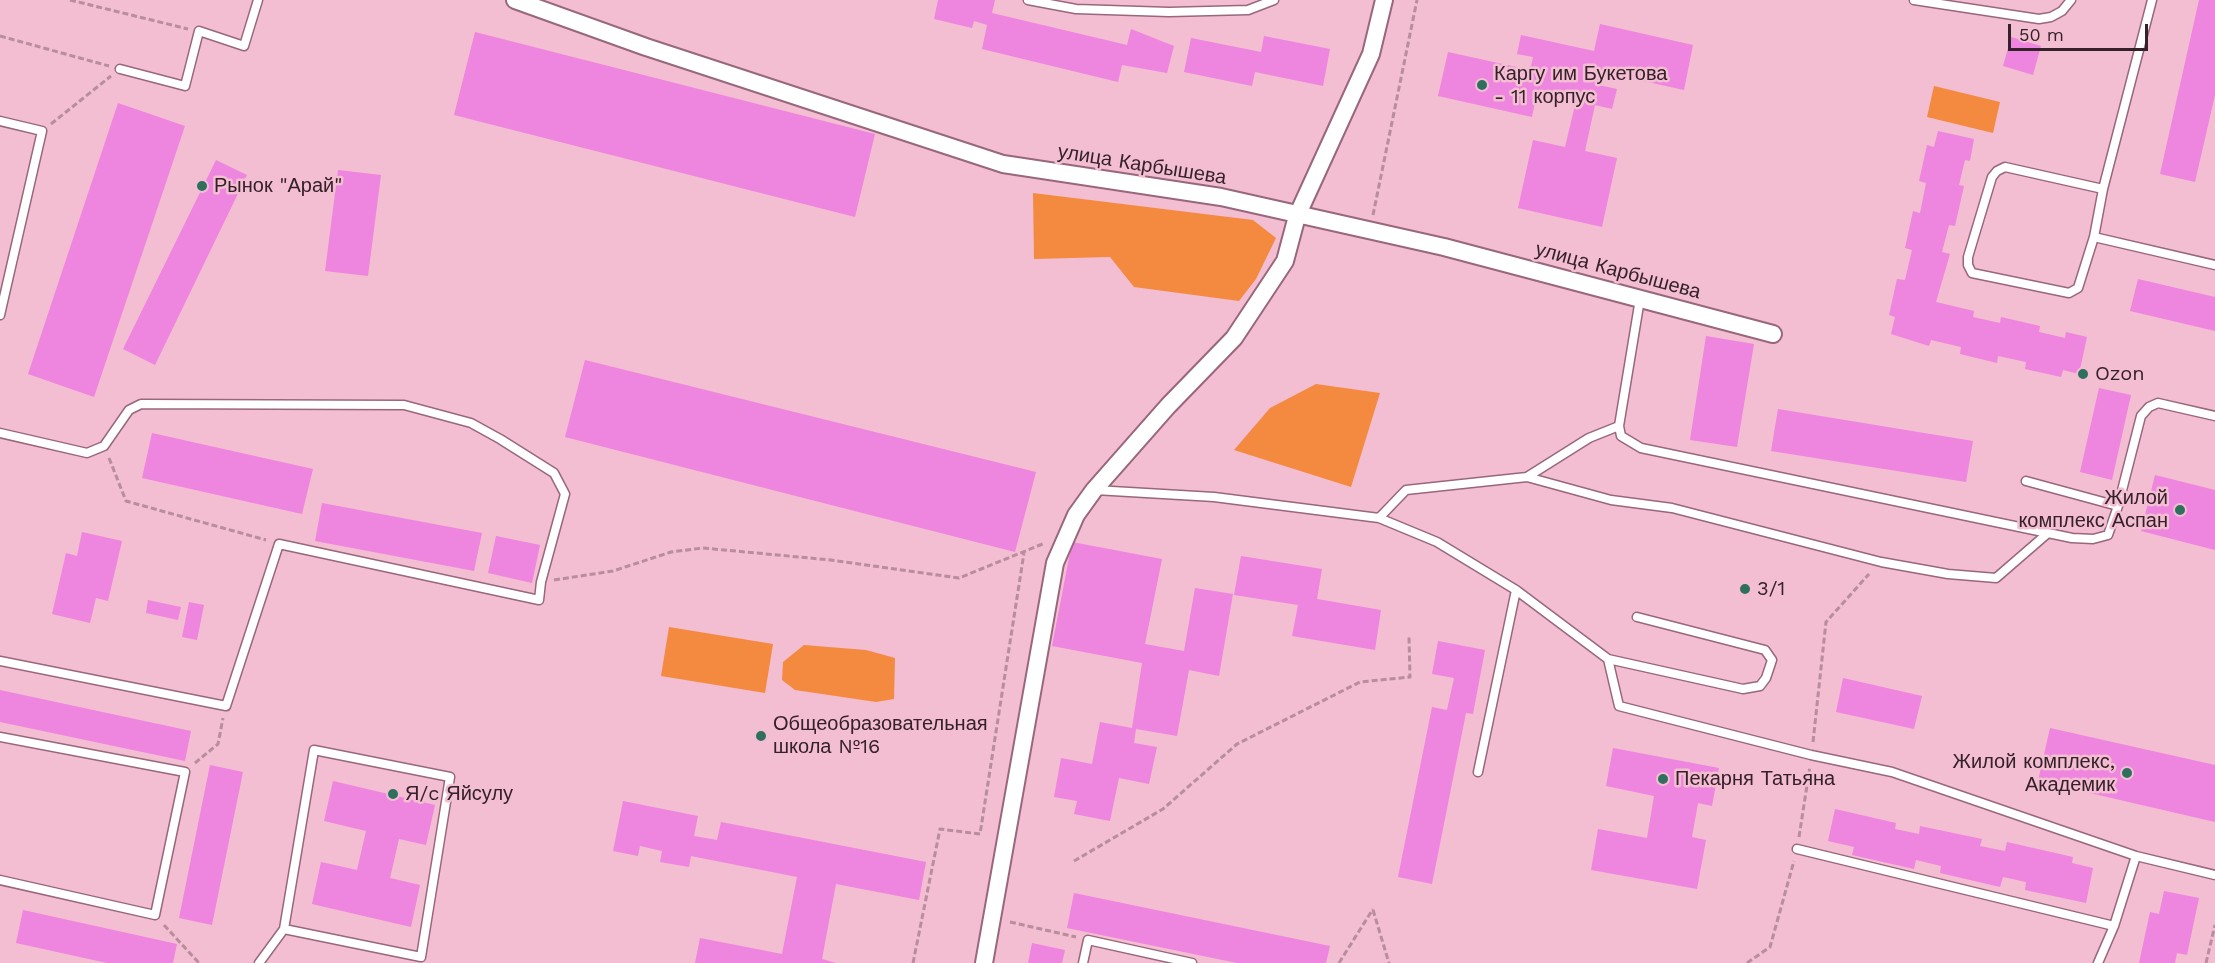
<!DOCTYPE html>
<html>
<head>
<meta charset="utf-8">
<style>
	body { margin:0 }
	#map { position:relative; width:2215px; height:963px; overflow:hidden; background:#f3bdd2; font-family:"Work Sans",sans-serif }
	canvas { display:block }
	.scale { position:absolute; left:2008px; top:24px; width:140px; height:27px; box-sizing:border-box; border:3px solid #352129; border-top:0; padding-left:8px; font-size:18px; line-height:21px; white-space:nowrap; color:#352129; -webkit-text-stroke:4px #f3bdd2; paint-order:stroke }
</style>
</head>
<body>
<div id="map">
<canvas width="2215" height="963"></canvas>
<div class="scale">50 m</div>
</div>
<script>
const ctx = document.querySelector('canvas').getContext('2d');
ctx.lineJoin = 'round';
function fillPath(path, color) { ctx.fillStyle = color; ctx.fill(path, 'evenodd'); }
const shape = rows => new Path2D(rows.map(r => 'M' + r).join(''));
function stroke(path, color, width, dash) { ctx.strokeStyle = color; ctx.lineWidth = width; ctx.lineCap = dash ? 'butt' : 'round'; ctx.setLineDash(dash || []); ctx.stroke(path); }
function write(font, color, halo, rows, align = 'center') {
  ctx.font = font + ' "Work Sans",sans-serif'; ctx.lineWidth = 5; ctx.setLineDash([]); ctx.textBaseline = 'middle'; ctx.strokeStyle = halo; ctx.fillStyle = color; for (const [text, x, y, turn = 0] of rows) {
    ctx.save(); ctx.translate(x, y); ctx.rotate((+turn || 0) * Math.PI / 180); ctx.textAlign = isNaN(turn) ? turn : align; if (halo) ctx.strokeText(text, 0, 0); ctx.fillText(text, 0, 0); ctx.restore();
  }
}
fillPath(shape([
	[1934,86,2000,102,1993,133,1927,117],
	[1033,193,1253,220,1276,238,1256,279,1239,301,1134,287,1110,257,1034,259],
	[1316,384,1380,393,1351,487,1234,450,1270,408],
	[669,627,773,644,765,693,661,676],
	[804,645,866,650,895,658,894,699,876,702,795,690,782,680,783,662]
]), '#f38a40');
fillPath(shape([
	[938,0,995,0,992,13,1127,45,1131,29,1174,46,1167,73,1122,65,1118,82,982,49,987,25,974,21,972,28,934,19],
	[2199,0,2215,0,2215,95,2195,182,2160,174],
	[1600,24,1693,45,1684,90,1602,72,1599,85,1617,89,1612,109,1595,105,1585,151,1617,158,1602,227,1518,208,1533,140,1565,147,1576,101,1537,92,1532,117,1438,96,1448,52,1530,70,1533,57,1517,54,1521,35,1594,51],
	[475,32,875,134,855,217,454,115],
	[1264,36,1330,49,1323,86,1255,72,1252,86,1184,72,1191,38,1261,52],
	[2011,37,2041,46,2033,75,2003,66],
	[118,103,185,126,94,397,28,374],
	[1938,131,1974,139,1970,161,1965,160,1959,185,1964,186,1955,226,1949,225,1942,252,1950,254,1936,302,1974,311,1973,317,2000,323,2001,317,2040,326,2039,332,2065,338,2066,332,2087,337,2079,374,2063,370,2061,377,2025,369,2026,362,1998,356,1997,363,1960,354,1961,347,1931,340,1929,346,1891,334,1895,317,1889,315,1897,279,1905,280,1912,250,1905,248,1913,211,1920,213,1926,183,1919,181,1927,145,1934,147],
	[216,160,247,175,155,365,123,349],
	[338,170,381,175,368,276,325,271],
	[2138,279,2215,297,2215,331,2130,311],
	[1706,336,1754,344,1737,447,1690,440],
	[585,360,1036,472,1015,552,565,437],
	[2099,388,2131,395,2112,480,2080,472],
	[1778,409,1973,441,1966,482,1771,451],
	[152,433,313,469,302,514,142,478],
	[2155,475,2215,490,2215,550,2141,531],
	[322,503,482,533,474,571,315,541],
	[82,532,122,541,108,601,96,598,90,623,52,614,66,553,77,556],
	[496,536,540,545,532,583,488,573],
	[1072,542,1162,559,1145,644,1184,651,1195,588,1233,594,1219,676,1189,670,1177,736,1136,729,1134,743,1157,747,1149,784,1119,778,1110,821,1074,814,1077,801,1054,797,1061,758,1092,764,1100,722,1132,728,1142,663,1052,646],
	[1241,556,1322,569,1317,599,1381,610,1375,650,1292,636,1298,605,1234,595],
	[148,600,181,607,178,620,146,613],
	[189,602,204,605,197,640,182,637],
	[1438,641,1485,650,1473,714,1466,713,1432,884,1398,877,1432,707,1447,710,1454,678,1432,674],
	[1843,678,1922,696,1914,729,1836,712],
	[0,690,191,731,185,761,0,722],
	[2050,728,2215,765,2215,822,2038,781],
	[1613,748,1719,768,1712,806,1698,803,1692,837,1706,840,1697,889,1591,870,1598,829,1647,838,1654,796,1606,786],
	[210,765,243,772,212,925,179,918],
	[333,781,435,805,426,845,399,839,390,878,420,885,411,927,312,904,321,862,357,870,366,831,324,821],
	[623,801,698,816,694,836,717,840,721,822,926,862,919,900,836,884,822,959,836,963,695,963,700,938,782,954,797,877,691,856,689,867,660,862,662,851,640,846,638,856,613,851],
	[1835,809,1896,823,1895,829,1919,834,1920,826,1982,839,1980,846,2005,851,2007,842,2073,857,2072,863,2093,868,2086,903,2025,890,2026,882,2003,877,2000,887,1940,873,1941,866,1916,860,1914,869,1852,855,1854,847,1828,841],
	[2164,891,2199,898,2187,955,2177,953,2175,963,2139,963,2150,912,2159,914],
	[1074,893,1330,946,1326,963,1237,963,1067,928],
	[23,910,177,944,173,963,107,963,16,943],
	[1032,943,1065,950,1062,963,1028,963]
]), '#ee85de');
const lane = shape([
	[1028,0,1076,9,1169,12,1248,10,1274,0],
	[1914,0,2039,19,2051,17,2062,11,2071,0],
	[120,69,185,86,199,31,244,46,258,0],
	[0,121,42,131,0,315],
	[2103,189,2005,167,1997,171,1992,177,1968,257,1968,265,1972,273,2069,293,2078,288,2094,237,2103,189,2152,0],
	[2094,237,2215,265],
	[1640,299,1619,426,1621,436,1641,448,2072,538,2093,539,2108,535,2118,506],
	[0,433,87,453,104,446,129,410,141,404,404,405,471,423,500,439,554,473,565,494,541,582,539,600,279,544,226,706,0,661],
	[1527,477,1589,438,1619,426],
	[2026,481,2118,506,2141,416,2149,407,2158,403,2215,416],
	[1095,490,1214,497,1379,518,1437,542,1516,590,1608,659,1619,706,1811,755,1892,772,2136,856,2215,875],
	[1379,518,1406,490,1527,477,1611,500,1672,508,1881,562,1948,574,1996,578,2048,533],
	[1608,659,1743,689,1760,686,1766,678,1772,660,1765,650,1637,617],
	[0,737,185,772,155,915,0,880],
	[1478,772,1516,590],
	[1797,849,2114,926],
	[259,963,284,929,314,750,450,777,421,957,284,929],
	[1083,963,1088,940,1192,963],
	[2098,963,2114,926,2136,856]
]);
const street = shape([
	[515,0,646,47,1003,164,1221,197,1444,247,1773,334],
	[984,963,1055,563,1076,515,1094,490,1168,406,1234,338,1285,261,1297,216,1371,54,1384,0]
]);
stroke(lane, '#98677b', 11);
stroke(street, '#98677b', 20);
stroke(shape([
	[70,0,188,29],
	[0,36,109,66],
	[51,124,111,76],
	[1373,215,1417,0],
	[109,458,126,501,266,540],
	[554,580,613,571,671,552,703,548,831,560,959,578,1045,543],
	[1813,742,1826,622,1869,574],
	[195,763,218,744,223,718],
	[1799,837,1810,766],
	[1074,861,1163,809,1237,744,1360,682,1410,677,1409,637],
	[1373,910,1389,963],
	[1010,922,1076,937],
	[164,925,199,963],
	[913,963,940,829,980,834,1024,553],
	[1339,963,1373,909],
	[1747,963,1770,947,1794,861],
	[2206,963,2215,925]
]), '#b88d9d', 3, [6, 3]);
stroke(lane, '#fff', 8);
stroke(street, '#fff', 16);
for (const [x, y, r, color] of [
	[1482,85,6,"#2f6f5e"],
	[202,186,6,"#2f6f5e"],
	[2083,374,6,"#2f6f5e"],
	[2180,510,6,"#2f6f5e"],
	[1745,589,6,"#2f6f5e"],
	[761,736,6,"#2f6f5e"],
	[2127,773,6,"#2f6f5e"],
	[1663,779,6,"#2f6f5e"],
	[393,794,6,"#2f6f5e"]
]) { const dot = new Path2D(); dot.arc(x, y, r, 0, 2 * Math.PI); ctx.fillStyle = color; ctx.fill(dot); stroke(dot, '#f3bdd2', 2); }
write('20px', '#352129', '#f3bdd2', [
	["Каргу им Букетова",1494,74],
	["- 11 корпус",1494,97],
	["Рынок \"Арай\"",214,186],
	["Ozon",2095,374],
	["Жилой",2168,498,"right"],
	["комплекс Аспан",2168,521,"right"],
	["3/1",1757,589],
	["Общеобразовательная",773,724],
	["школа №16",773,747],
	["Жилой комплекс,",2115,762,"right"],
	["Академик",2115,785,"right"],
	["Пекарня Татьяна",1675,779],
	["Я/c Яйсулу",405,794]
], 'left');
write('20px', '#352129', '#f3bdd2', [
	["улица Карбышева",1142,165,9],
	["улица Карбышева",1618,271,15]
]);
</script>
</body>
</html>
